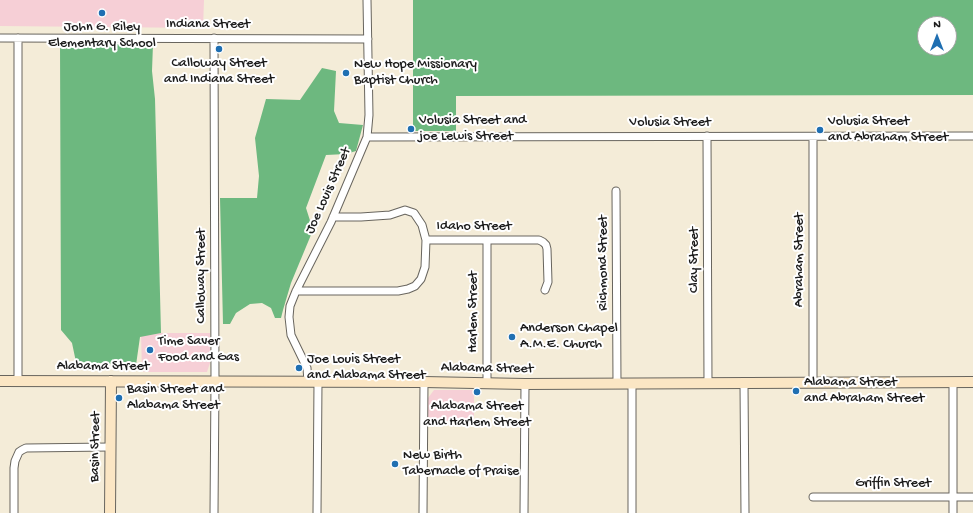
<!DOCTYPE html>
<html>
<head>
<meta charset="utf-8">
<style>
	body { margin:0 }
	#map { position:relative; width:973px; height:513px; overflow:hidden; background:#f4ecd8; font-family:"Gochi Hand",sans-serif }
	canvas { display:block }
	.north { position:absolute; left:917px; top:16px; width:40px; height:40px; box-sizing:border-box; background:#fff; border:1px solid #a4a4a4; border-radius:50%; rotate:0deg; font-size:11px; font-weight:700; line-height:16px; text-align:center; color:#1c1c1c }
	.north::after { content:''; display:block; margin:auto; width:14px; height:18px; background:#1f6fb2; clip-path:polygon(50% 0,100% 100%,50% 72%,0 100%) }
</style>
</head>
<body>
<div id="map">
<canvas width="973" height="513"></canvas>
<div class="north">N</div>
</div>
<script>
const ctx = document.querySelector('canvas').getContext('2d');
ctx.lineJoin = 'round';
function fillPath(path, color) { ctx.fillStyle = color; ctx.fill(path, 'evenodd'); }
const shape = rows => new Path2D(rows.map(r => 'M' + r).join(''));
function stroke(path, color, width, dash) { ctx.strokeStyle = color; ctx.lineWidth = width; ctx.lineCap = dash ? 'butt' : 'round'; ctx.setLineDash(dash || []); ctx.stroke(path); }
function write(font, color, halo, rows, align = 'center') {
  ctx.font = font + ' "Gochi Hand",sans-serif'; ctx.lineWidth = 4; ctx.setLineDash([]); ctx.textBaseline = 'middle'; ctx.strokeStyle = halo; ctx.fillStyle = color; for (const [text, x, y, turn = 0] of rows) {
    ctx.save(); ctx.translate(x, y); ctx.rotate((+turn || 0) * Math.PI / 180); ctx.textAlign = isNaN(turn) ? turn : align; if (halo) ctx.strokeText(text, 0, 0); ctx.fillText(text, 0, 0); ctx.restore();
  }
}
fillPath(shape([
	[0,0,204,0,203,28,0,26],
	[141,333,210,333,210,363,207,372,145,372,142,371],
	[434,390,474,390,474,421,428,421,428,398]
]), '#f6cfd6');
fillPath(shape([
	[413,0,973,0,973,95,456,96,456,131,413,131],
	[925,24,949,24,949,48,925,48],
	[60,44,153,44,152,71,155,99,161,333,140,337,136,365,76,362,72,343,61,330],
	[322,68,336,71,334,111,339,123,363,125,356,151,346,154,326,155,306,208,313,230,291,283,283,310,281,318,275,318,271,308,262,303,250,304,236,313,230,324,223,324,220,198,257,198,259,176,255,138,266,99,300,100]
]), '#6db87f');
const street = shape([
	[0,38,368,39],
	[18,38,18,381],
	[214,38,215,382,214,513],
	[707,136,708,384],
	[367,137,973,136],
	[616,191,617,384],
	[426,240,539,240,543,242,546,245,547,249,548,282,545,290],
	[487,240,487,383],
	[296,291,398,291,408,289,415,286,421,279,425,267,426,240,422,225,414,213,405,210,390,215,361,217,333,217],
	[308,382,307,368,291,335,289,317,290,306,296,291,331,222,367,137,369,115,367,0],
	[953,382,953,513],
	[813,383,813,137],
	[632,384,632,513],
	[744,384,745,513],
	[813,497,973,497],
	[14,513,14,468,15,461,19,452,22,450,26,448,110,447],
	[317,513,318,382],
	[423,513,424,382],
	[524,513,525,384]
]);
const secondary = shape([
	[0,381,424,382,525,384,973,382],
	[110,513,111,381]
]);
stroke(street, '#68655e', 9);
stroke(secondary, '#68655e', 12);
stroke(street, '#fff', 7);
stroke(secondary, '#fbe6c4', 10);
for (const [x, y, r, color] of [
	[102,13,4,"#1f6fb2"],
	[219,49,4,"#1f6fb2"],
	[346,73,4,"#1f6fb2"],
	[411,129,4,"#1f6fb2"],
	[820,130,4,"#1f6fb2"],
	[512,337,4,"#1f6fb2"],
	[150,350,4,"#1f6fb2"],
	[299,368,4,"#1f6fb2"],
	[796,391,4,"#1f6fb2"],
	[477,392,4,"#1f6fb2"],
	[119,398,4,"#1f6fb2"],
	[395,464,4,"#1f6fb2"]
]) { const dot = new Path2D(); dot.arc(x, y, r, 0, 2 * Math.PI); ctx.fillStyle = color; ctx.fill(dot); stroke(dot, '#fff', 1.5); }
write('14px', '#1c1c1c', '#fff', [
	["Indiana Street",208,25],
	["Volusia Street",670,123],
	["Joe Louis Street",329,191,-66],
	["Idaho Street",474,227],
	["Clay Street",695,260,-90],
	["Abraham Street",800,260,-90],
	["Richmond Street",604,263,-90],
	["Calloway Street",202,276,-90],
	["Harlem Street",474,312,-90],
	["Alabama Street",103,367],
	["Alabama Street",487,369,1],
	["Basin Street",96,447,-89],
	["Griffin Street",893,484]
]);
write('14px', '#1c1c1c', '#fff', [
	["John G. Riley",102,28,"center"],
	["Elementary School",102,44,"center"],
	["Calloway Street",219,64,"center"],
	["and Indiana Street",219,80,"center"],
	["New Hope Missionary",354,65],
	["Baptist Church",354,81],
	["Volusia Street and",419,121],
	["joe Lewis Street",419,137],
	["Volusia Street",828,122],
	["and Abraham Street",828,138],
	["Anderson Chapel",520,329],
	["A.M.E. Church",520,345],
	["Time Saver",158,342],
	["Food and Gas",158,358],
	["Joe Louis Street",307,360],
	["and Alabama Street",307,376],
	["Alabama Street",804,383],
	["and Abraham Street",804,399],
	["Basin Street and",127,390],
	["Alabama Street",127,406],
	["Alabama Street",477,407,"center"],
	["and Harlem Street",477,423,"center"],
	["New Birth",403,456],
	["Tabernacle of Praise",403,472]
], 'left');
</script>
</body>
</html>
